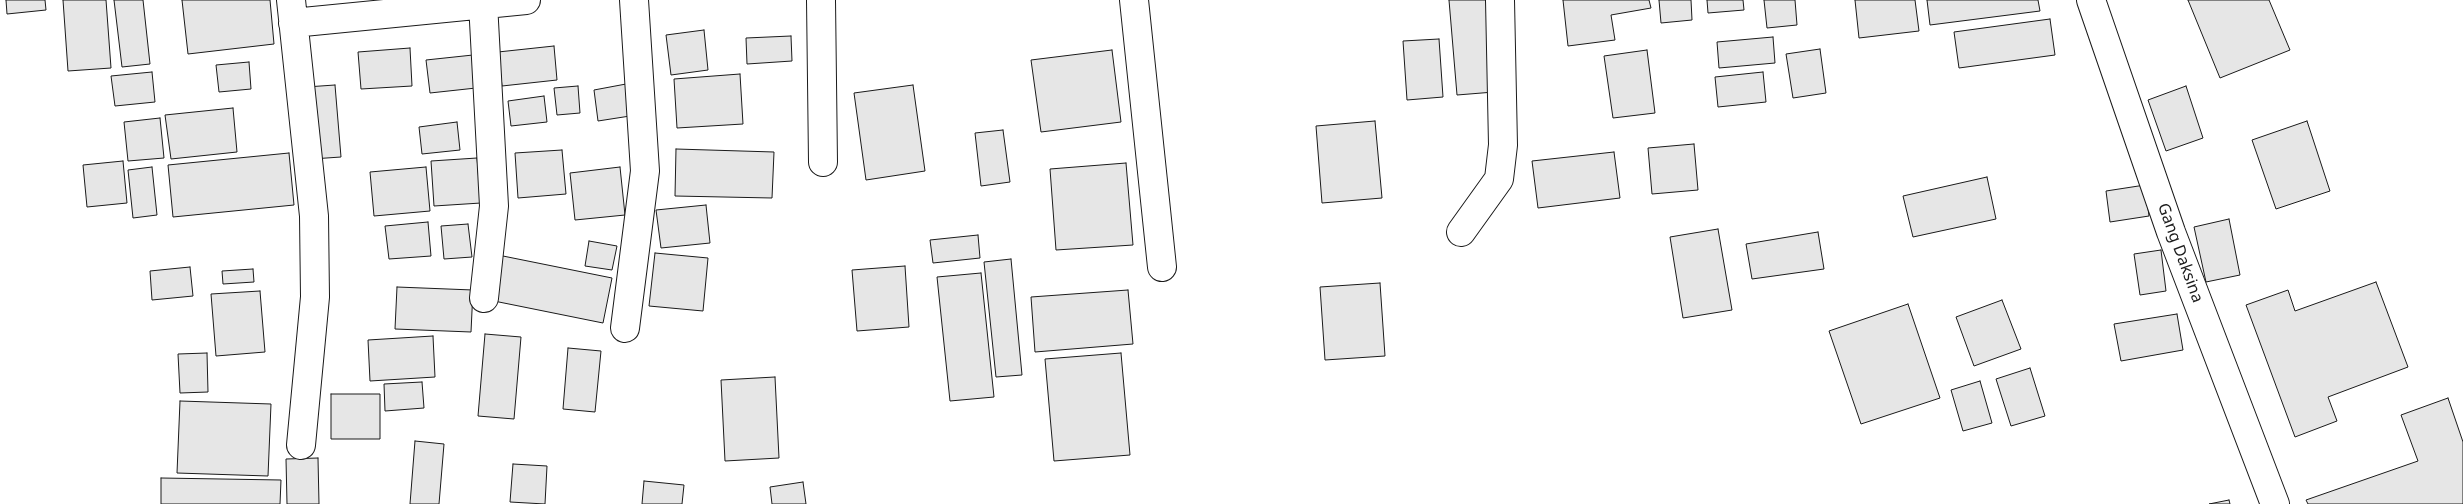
<!DOCTYPE html>
<html>
<head>
<meta charset="utf-8">
<style>
	body { margin:0 }
	canvas { display:block; background:#fff }
</style>
</head>
<body>
<canvas width="2463" height="504"></canvas>
<script>
const ctx = document.querySelector('canvas').getContext('2d');
ctx.lineJoin = 'round';
function fillPath(path, color) { ctx.fillStyle = color; ctx.fill(path, 'evenodd'); }
const shape = rows => new Path2D(rows.map(r => 'M' + r).join(''));
function stroke(path, color, width, dash) { ctx.strokeStyle = color; ctx.lineWidth = width; ctx.lineCap = dash ? 'butt' : 'round'; ctx.setLineDash(dash || []); ctx.stroke(path); }
function write(font, color, halo, rows, align = 'center') {
  ctx.font = font + ' "Noto Sans",sans-serif'; ctx.lineWidth = 4; ctx.setLineDash([]); ctx.textBaseline = 'middle'; ctx.strokeStyle = halo; ctx.fillStyle = color; for (const [text, x, y, turn = 0] of rows) {
    ctx.save(); ctx.translate(x, y); ctx.rotate((+turn || 0) * Math.PI / 180); ctx.textAlign = isNaN(turn) ? turn : align; if (halo) ctx.strokeText(text, 0, 0); ctx.fillText(text, 0, 0); ctx.restore();
  }
}
const building = shape([
	[6,0,45,0,46,10,7,14,6,0],
	[63,0,106,0,111,68,68,71,63,0],
	[114,0,143,0,150,64,122,67,114,0],
	[182,0,270,0,274,44,188,54,182,0],
	[1449,0,1486,0,1494,92,1457,95,1449,0],
	[1563,0,1649,0,1651,8,1611,15,1615,40,1568,46,1563,0],
	[1659,0,1691,0,1692,20,1661,23,1659,0],
	[1707,0,1743,0,1744,10,1708,13,1707,0],
	[1764,0,1795,0,1797,25,1767,28,1764,0],
	[1855,0,1915,0,1919,31,1859,38,1855,0],
	[1927,0,2038,0,2040,11,1930,25,1927,0],
	[2188,0,2269,0,2290,50,2220,78,2188,0],
	[2050,19,2055,55,1959,68,1954,32,2050,19],
	[704,30,708,70,671,75,666,35,704,30],
	[791,36,792,61,747,64,746,38,791,36],
	[1773,37,1775,63,1719,68,1717,42,1773,37],
	[1439,39,1443,97,1407,100,1403,41,1439,39],
	[554,46,557,80,502,86,498,52,554,46],
	[410,48,412,86,361,89,358,52,410,48],
	[1820,49,1826,93,1793,98,1786,54,1820,49],
	[1112,50,1121,122,1041,132,1031,60,1112,50],
	[1647,50,1655,113,1613,118,1604,56,1647,50],
	[473,55,476,88,430,93,426,60,473,55],
	[249,62,251,89,219,92,216,65,249,62],
	[152,72,155,102,115,106,111,76,152,72],
	[1763,72,1766,102,1718,107,1715,77,1763,72],
	[740,74,743,124,677,128,674,79,740,74],
	[626,84,630,116,598,121,594,90,626,84],
	[335,85,341,157,312,159,306,87,335,85],
	[913,85,925,171,866,180,854,93,913,85],
	[578,86,580,113,557,115,554,88,578,86],
	[2186,86,2203,138,2166,151,2148,100,2186,86],
	[544,96,547,122,511,126,508,101,544,96],
	[233,108,237,152,171,159,165,115,233,108],
	[160,118,164,158,128,161,124,122,160,118],
	[1375,121,1382,198,1322,203,1316,126,1375,121],
	[2307,121,2330,191,2276,209,2252,140,2307,121],
	[457,122,460,150,422,154,419,127,457,122],
	[1003,130,1010,182,981,186,975,133,1003,130],
	[1694,144,1698,190,1652,194,1648,148,1694,144],
	[676,149,774,152,772,198,675,196,676,149],
	[562,150,566,194,518,198,515,153,562,150],
	[1614,152,1620,198,1538,208,1532,161,1614,152],
	[289,153,294,205,173,217,168,165,289,153],
	[477,158,481,203,434,206,431,161,477,158],
	[123,161,127,203,87,207,83,165,123,161],
	[1126,163,1133,245,1056,250,1050,169,1126,163],
	[152,167,157,215,133,218,128,170,152,167],
	[426,167,430,211,374,216,370,172,426,167],
	[620,167,625,215,575,220,570,173,620,167],
	[1987,177,1996,219,1913,237,1903,196,1987,177],
	[2145,185,2149,216,2110,222,2106,191,2145,185],
	[706,205,710,243,661,248,656,210,706,205],
	[2229,219,2240,275,2206,282,2194,227,2229,219],
	[428,222,431,256,389,259,385,226,428,222],
	[468,224,472,257,444,259,441,226,468,224],
	[1718,229,1732,310,1683,318,1670,237,1718,229],
	[1818,232,1824,269,1752,279,1746,244,1818,232],
	[978,235,980,258,933,263,930,240,978,235],
	[589,241,617,246,612,270,585,266,589,241],
	[2161,250,2166,291,2140,295,2134,254,2161,250],
	[655,253,708,258,703,311,649,306,655,253],
	[498,255,612,278,603,323,489,300,498,255],
	[1011,259,1022,375,996,377,984,262,1011,259],
	[905,266,909,327,857,331,852,270,905,266],
	[190,267,193,296,152,300,150,271,190,267],
	[253,269,254,282,223,284,222,271,253,269],
	[981,273,994,397,950,401,937,277,981,273],
	[2376,282,2408,367,2328,397,2337,421,2295,437,2246,305,2288,290,2295,311,2376,282],
	[1380,283,1385,356,1325,360,1320,287,1380,283],
	[397,287,473,290,471,332,395,329,397,287],
	[1128,290,1133,344,1035,352,1031,297,1128,290],
	[260,291,265,352,216,356,211,294,260,291],
	[2002,300,2021,349,1974,366,1956,317,2002,300],
	[1908,304,1940,398,1861,424,1829,331,1908,304],
	[2177,314,2183,350,2121,361,2114,324,2177,314],
	[485,334,521,337,514,419,478,416,485,334],
	[433,336,435,377,370,381,368,340,433,336],
	[568,348,601,351,595,412,563,409,568,348],
	[207,353,208,392,180,393,178,354,207,353],
	[1121,353,1130,455,1054,461,1045,359,1121,353],
	[2030,368,2045,416,2011,426,1996,379,2030,368],
	[775,377,779,458,725,461,721,380,775,377],
	[1980,381,1992,423,1963,431,1951,390,1980,381],
	[422,382,424,408,385,411,384,384,422,382],
	[331,394,380,394,380,439,331,439,331,394],
	[2448,398,2463,442,2463,504,2308,504,2306,500,2418,461,2401,415,2448,398],
	[180,401,271,404,268,476,177,473,180,401],
	[415,441,444,444,439,504,410,504,415,441],
	[318,458,319,504,287,504,286,459,318,458],
	[513,464,547,466,545,504,510,502,513,464],
	[161,478,281,480,280,504,161,504,161,478],
	[644,481,684,485,682,504,642,504,644,481],
	[803,482,806,504,772,504,770,487,803,482],
	[2229,500,2230,504,2209,504,2229,500]
]);
fillPath(building, '#e6e6e6');
stroke(building, '#1a1a1a', 1);
const minor = shape([
	[291,0,314,216,315,297,301,445],
	[821,0,823,162],
	[1134,0,1162,267],
	[2091,0,2171,232,2275,504],
	[483,3,494,206,484,298],
	[293,23,526,0],
	[1461,232,1499,179,1503,145,1500,0],
	[625,328,645,171,634,0]
]);
stroke(minor, '#1a1a1a', 30);
stroke(minor, '#fff', 28);
write('16px', '#1a1a1a', '#fff', [
	["Gang Daksina",2180,253,70]
]);
</script>
</body>
</html>
